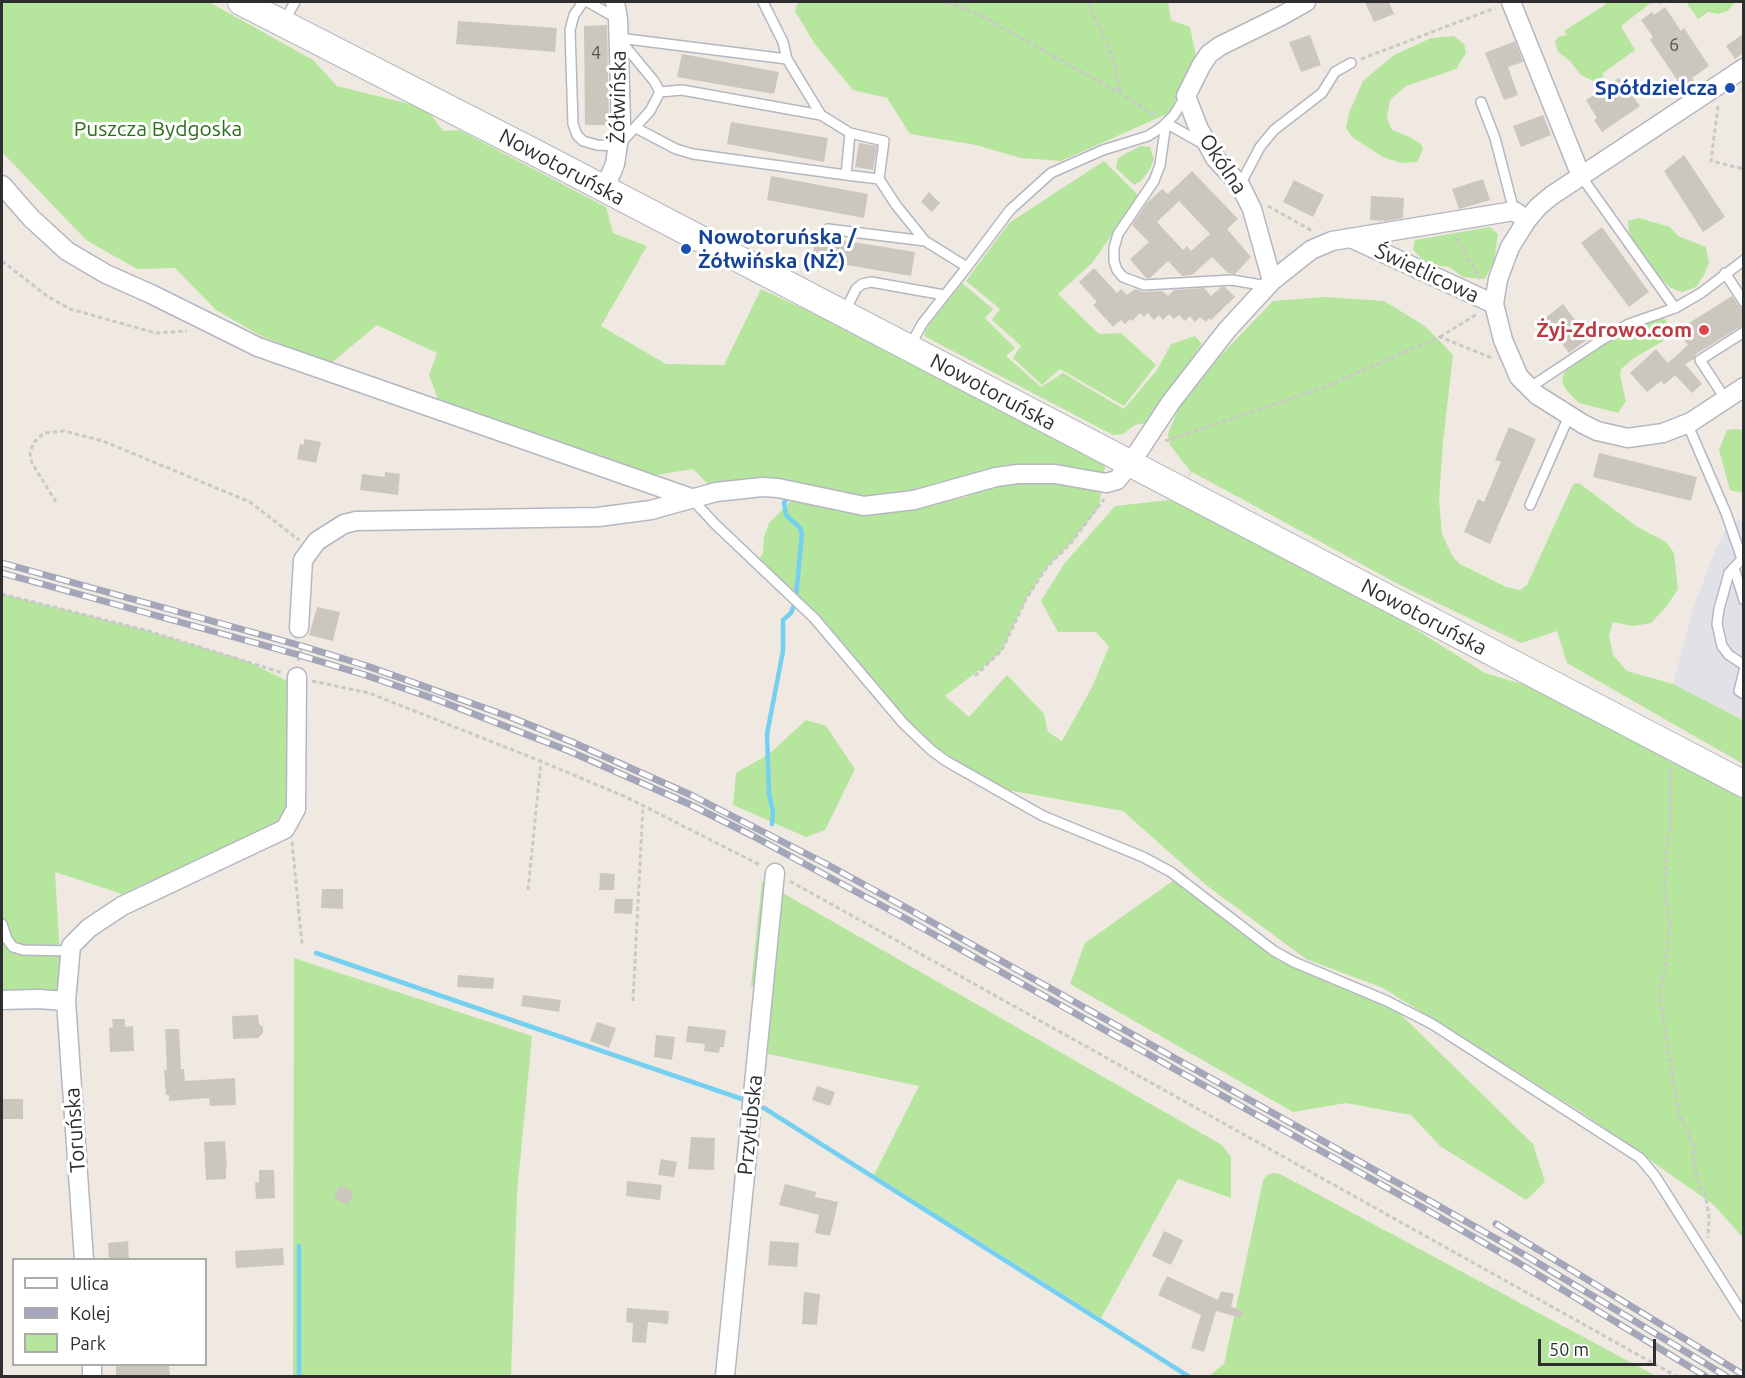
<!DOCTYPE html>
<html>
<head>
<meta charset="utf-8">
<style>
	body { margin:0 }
	#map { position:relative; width:1745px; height:1378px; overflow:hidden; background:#efe9e1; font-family:Ubuntu,sans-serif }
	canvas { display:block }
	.frame { position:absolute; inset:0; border:3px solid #2e2e2e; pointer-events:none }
	.legend { position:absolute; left:12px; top:1258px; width:195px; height:108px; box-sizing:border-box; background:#fff; border:2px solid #ababab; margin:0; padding:8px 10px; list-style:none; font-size:18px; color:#2e2e2e }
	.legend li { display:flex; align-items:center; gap:12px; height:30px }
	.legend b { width:30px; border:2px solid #ababab }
	.scale { position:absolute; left:1538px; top:1339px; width:118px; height:27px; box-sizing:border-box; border:3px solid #2e2e2e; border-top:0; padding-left:8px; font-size:18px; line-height:21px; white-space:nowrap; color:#2e2e2e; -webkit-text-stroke:4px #fff; paint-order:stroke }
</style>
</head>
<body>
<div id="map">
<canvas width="1745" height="1378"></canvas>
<div class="frame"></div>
<ul class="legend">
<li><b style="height:8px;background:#fff"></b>Ulica</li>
<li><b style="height:8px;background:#a3a6b8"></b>Kolej</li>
<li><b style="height:16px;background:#b6e59e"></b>Park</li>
</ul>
<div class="scale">50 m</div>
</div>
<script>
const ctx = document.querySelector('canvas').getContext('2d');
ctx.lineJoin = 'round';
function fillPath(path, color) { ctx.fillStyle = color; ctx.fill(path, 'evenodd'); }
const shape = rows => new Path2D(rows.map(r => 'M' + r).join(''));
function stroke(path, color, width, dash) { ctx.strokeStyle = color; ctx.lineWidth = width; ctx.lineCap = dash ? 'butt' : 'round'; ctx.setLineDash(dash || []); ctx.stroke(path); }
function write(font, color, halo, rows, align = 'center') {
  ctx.font = font + ' Ubuntu,sans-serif'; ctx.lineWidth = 6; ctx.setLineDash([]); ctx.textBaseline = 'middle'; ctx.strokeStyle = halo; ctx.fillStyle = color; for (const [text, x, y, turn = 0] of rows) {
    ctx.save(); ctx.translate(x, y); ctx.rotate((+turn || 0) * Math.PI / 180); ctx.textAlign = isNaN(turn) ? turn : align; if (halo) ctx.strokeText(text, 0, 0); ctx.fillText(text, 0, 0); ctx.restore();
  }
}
fillPath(shape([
	[1743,517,1743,720,1673,684,1694,606,1712,558,1726,528]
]), '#e3e1e8');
fillPath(shape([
	[2,2,209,2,313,60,337,86,426,108,443,131,459,130,606,207,613,233,647,246,601,326,666,364,724,365,761,289,851,331,1105,466,1099,507,1071,543,1047,567,1026,599,1002,650,991,661,945,696,969,717,1007,675,1044,714,1048,732,1062,741,1092,687,1109,647,1096,632,1058,632,1041,601,1064,564,1115,506,1170,500,1191,472,1170,445,1168,434,1178,409,1221,355,1273,301,1325,297,1384,301,1425,326,1453,355,1443,442,1439,500,1442,534,1453,557,1460,564,1506,587,1520,590,1527,585,1571,489,1574,484,1579,483,1636,526,1666,542,1674,553,1678,589,1666,607,1651,623,1633,626,1613,622,1609,635,1613,655,1627,671,1673,684,1743,720,1743,764,1567,663,1557,631,1521,643,1400,585,1192,472,1171,500,1385,610,1485,673,1552,693,1743,794,1743,1238,1714,1205,1584,1114,1383,988,1306,959,1206,885,1123,811,1002,789,930,746,911,726,827,626,758,560,763,553,764,537,769,523,795,497,869,512,890,513,971,496,941,493,914,500,714,490,693,469,650,476,439,402,429,375,437,353,377,325,330,364,261,336,216,310,175,268,137,269,86,240,2,152],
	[798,2,1168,2,1171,20,1190,27,1196,56,1169,113,1061,161,1021,158,976,145,910,134,887,98,853,90,814,43,795,11],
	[1606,2,1652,2,1621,26,1635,50,1603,73,1603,77,1593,81,1581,75,1569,60,1558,52,1555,42,1558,37,1567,35,1564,31,1605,5],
	[1686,2,1735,2,1728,11,1718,14,1708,12,1698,19],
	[1454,36,1464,44,1466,53,1456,69,1406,86,1390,100,1387,118,1392,130,1410,137,1421,144,1423,149,1417,162,1401,163,1383,157,1352,137,1346,128,1349,113,1363,81,1394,55,1431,38],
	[1140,146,1150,147,1154,159,1150,169,1141,181,1134,185,1116,168,1118,158],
	[1104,161,1139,196,1092,263,1058,294,1099,334,1121,333,1156,365,1124,406,1060,369,1042,385,1013,358,1021,346,992,320,1000,309,966,281,1009,223],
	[1639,218,1670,227,1678,236,1706,247,1709,263,1704,275,1696,287,1682,292,1671,288,1651,270,1629,232,1628,221],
	[1490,227,1498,234,1494,261,1485,279,1463,277,1449,267,1427,264,1413,250,1415,240],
	[962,283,993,309,985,318,1015,348,1006,356,1041,387,1063,373,1124,409,1157,370,1171,344,1195,336,1202,344,1146,423,1135,425,1123,434,1113,435,924,336,926,329],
	[1661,317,1666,320,1668,327,1663,341,1634,358,1621,369,1620,375,1626,401,1618,413,1579,403,1567,391,1562,382,1564,373,1572,366,1615,337,1636,326],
	[1736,429,1743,430,1743,493,1730,490,1719,450,1727,430],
	[2,594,145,630,247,661,287,681,287,808,273,826,122,894,55,872,62,992,2,994],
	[806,720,826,726,855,769,825,830,806,837,733,805,736,773,769,754],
	[1174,880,1247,938,1387,1001,1533,1144,1545,1182,1526,1200,1440,1146,1411,1115,1346,1103,1293,1112,1070,984,1085,943],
	[762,881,1222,1145,1231,1157,1231,1198,1178,1179,1101,1318,874,1175,919,1086,764,1053,769,995,751,986],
	[294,958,532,1036,517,1193,511,1376,293,1376],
	[1273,1173,1280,1174,1656,1376,1209,1376,1224,1364,1263,1181,1267,1175]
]), '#b6e59e');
stroke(shape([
	[789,496,784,503,786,515,800,528,802,534,796,596],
	[772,824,773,812,769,793,767,734,783,651,783,620,791,613,794,605],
	[316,953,742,1099],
	[764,1108,1188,1376],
	[299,1376,299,1246]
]), '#75cff0', 4.5);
fillPath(shape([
	[1365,2,1389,2,1394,14,1374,22],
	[1665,7,1681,31,1684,28,1709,66,1692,78,1695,83,1684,90,1650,40,1653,37,1641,20,1652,12,1654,15],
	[458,21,557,28,555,52,456,44],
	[607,25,609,125,585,125,584,26],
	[1743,34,1743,53,1735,59,1726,46],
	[1310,35,1321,65,1301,72,1289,42],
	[1515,41,1523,62,1508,67,1518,95,1504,100,1485,53],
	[682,54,779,72,774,94,677,77],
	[1619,78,1640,106,1602,132,1594,120,1597,118,1586,100],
	[1543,115,1551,135,1521,147,1513,126],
	[731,122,828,138,824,162,727,144],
	[859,143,877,146,873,170,855,167],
	[1684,155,1725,217,1703,232,1664,171],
	[1192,171,1238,219,1227,229,1251,257,1235,274,1228,273,1212,257,1192,275,1182,276,1168,261,1150,278,1146,278,1130,259,1149,242,1132,225,1147,203,1162,189,1168,194],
	[1179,201,1210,234,1191,251,1187,246,1183,250,1157,222],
	[771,176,868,194,864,218,767,200],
	[1483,179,1490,200,1459,209,1452,189],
	[1294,180,1324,195,1313,217,1283,202],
	[929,192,940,203,932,212,921,202],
	[1371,196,1404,198,1403,218,1386,221,1370,220],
	[1602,227,1649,292,1629,307,1581,243],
	[816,236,915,252,911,276,812,259],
	[1094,268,1117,293,1121,289,1127,295,1135,289,1144,292,1162,291,1168,296,1174,290,1204,288,1211,296,1221,287,1225,287,1235,297,1211,320,1209,318,1206,322,1200,317,1195,322,1190,316,1185,321,1179,315,1174,319,1169,314,1163,320,1159,315,1154,320,1148,313,1144,317,1140,313,1132,321,1130,319,1125,324,1121,320,1113,327,1093,305,1097,302,1079,282],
	[1732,296,1739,306,1743,309,1743,325,1696,354,1694,359,1685,364,1702,384,1692,393,1675,375,1664,385,1661,381,1647,392,1630,373,1656,349,1668,363,1688,345,1678,330],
	[1563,304,1589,338,1569,353,1544,319],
	[1509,427,1536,439,1490,544,1464,532,1478,499,1484,502,1501,462,1495,460],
	[305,439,321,442,316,463,297,459,300,444,303,445],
	[1599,453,1697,477,1691,501,1593,477],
	[385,472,400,474,398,495,360,490,362,474,385,477],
	[317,607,340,612,333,641,309,635],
	[600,873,615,874,614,890,599,890],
	[322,889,343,889,343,909,321,908],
	[615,899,633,899,632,914,614,913],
	[458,975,494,978,493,989,457,987],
	[523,995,561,1000,559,1012,521,1006],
	[258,1015,259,1024,263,1027,263,1033,258,1038,233,1039,232,1016],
	[112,1019,125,1019,125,1027,133,1026,134,1051,110,1052,109,1028,113,1027],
	[597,1022,616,1028,609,1048,590,1041],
	[688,1026,726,1030,724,1047,720,1047,719,1053,704,1051,705,1044,686,1042],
	[165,1029,179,1029,181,1069,184,1069,185,1081,235,1078,236,1105,210,1106,209,1098,169,1101,169,1095,166,1095,164,1070,167,1070],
	[656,1035,675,1037,672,1060,654,1057],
	[817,1086,835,1092,830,1106,812,1100],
	[2,1099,23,1099,23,1119,2,1119],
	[691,1137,715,1138,714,1170,688,1169],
	[225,1141,227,1167,226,1167,226,1179,206,1180,204,1142],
	[661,1159,677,1162,674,1177,658,1175],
	[259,1170,274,1170,275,1198,256,1199,255,1183,259,1182],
	[627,1181,662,1185,660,1200,626,1196],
	[785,1184,816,1192,815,1197,838,1202,830,1236,815,1233,819,1215,779,1205],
	[340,1185,354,1192,348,1205,334,1199],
	[1164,1231,1183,1240,1171,1265,1152,1256],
	[128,1241,129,1260,109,1260,108,1243],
	[770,1241,799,1243,797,1267,768,1265],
	[283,1248,284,1265,236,1268,235,1251],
	[1167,1276,1218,1300,1221,1291,1234,1294,1231,1306,1243,1312,1241,1318,1216,1311,1204,1352,1191,1348,1201,1315,1158,1295],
	[804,1292,820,1294,817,1325,802,1324],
	[627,1308,669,1311,668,1324,648,1322,646,1343,632,1342,633,1323,626,1322],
	[116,1365,169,1365,170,1377,116,1377]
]), '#cbc7bf');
const lane = shape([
	[583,2,574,15,570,30,573,124,577,135,583,141,597,145,618,146,650,111,660,92,682,90,821,115],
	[588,2,618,19],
	[763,2,783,42,787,59],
	[283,23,295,2],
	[619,38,787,59,821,115,850,133,846,175,879,179,896,205,925,241,967,267,922,324,910,346],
	[620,40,654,81,660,92],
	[1481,102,1495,138,1514,211],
	[1166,123,1160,165,1154,181,1118,234,1114,248,1114,261,1117,270,1123,277,1144,285,1232,280,1267,286],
	[1166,123,1203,144],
	[636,128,676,149,693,154,846,175],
	[850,133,884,141,879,179],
	[1581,176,1675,308],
	[1240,185,1260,147,1274,130,1322,93,1335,72,1351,63],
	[828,229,925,241],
	[967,267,1010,210,1051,173,1103,150,1148,136,1162,127,1174,115,1185,97],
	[1725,273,1744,302],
	[844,313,856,289,862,284,871,282,944,295],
	[1529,388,1603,339,1629,324,1675,308,1701,293,1744,260],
	[1726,400,1700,360,1744,332],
	[1687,423,1726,513,1742,559,1729,573,1719,609,1717,624,1722,646,1729,655,1744,665],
	[691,498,715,524,815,619,903,723,931,750,946,761,1043,816,1143,857,1171,872,1274,951,1294,962,1387,1001,1432,1024,1640,1158,1655,1176,1744,1316],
	[1530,505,1569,416],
	[1734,568,1744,600],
	[1744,671,1739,691,1744,694],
	[2,924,7,939,13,947,23,950,70,951]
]);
const street = shape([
	[1511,2,1581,176],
	[1744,68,1551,196,1538,207,1527,220,1510,247,1498,279,1494,304,1503,340,1519,377,1537,395,1583,424,1597,431,1628,438,1663,433,1691,422,1744,387],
	[2,185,31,218,67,251,106,274,151,294,258,347,691,498],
	[604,190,615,164,621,124,618,19,615,2],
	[1353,239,1494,304],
	[1272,281,1252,209,1240,185,1215,158,1198,127,1186,96,1201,66,1209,54,1220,46,1281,16,1306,2],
	[299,628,303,560,317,541,344,524,356,521,598,517,651,510,716,492,762,487,778,488,864,506,914,500,996,477,1018,474,1055,474,1106,483,1117,480,1130,464,1171,402,1227,330,1272,281,1311,250,1332,241,1514,211,1527,220],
	[2,1000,38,999,66,1001],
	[84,1260,66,1001,71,946,89,928,122,906,285,829,296,809,297,677],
	[92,1364,92,1376],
	[725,1376,775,873]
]);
const secondary = shape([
	[241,2,534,152,1744,784]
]);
stroke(lane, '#b4b7c1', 12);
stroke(street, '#b4b7c1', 21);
stroke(secondary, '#b4b7c1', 28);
stroke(shape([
	[946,2,978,14,1120,93,1157,117],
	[1088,2,1114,61,1120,93],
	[1650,2,1663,2],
	[1361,59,1495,8],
	[1718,106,1711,161,1744,169],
	[1268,206,1314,232],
	[1742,207,1744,206],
	[1457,238,1480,279],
	[2,261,47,296,70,309,156,333,187,331],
	[1440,337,1477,314],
	[1165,441,1319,389,1440,337,1492,358],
	[56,502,32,463,30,454,33,443,44,433,64,431,103,441,250,502,299,540],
	[2,594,145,630,283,673],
	[298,661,302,644],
	[975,676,1002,650,1026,599,1047,567,1071,543,1104,499],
	[312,681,369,693,528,756,626,797,760,865],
	[1670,768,1670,831,1667,845,1664,888,1670,925,1665,968,1659,993,1679,1116,1691,1134,1690,1140,1694,1146,1693,1160,1699,1185,1705,1193,1709,1216,1708,1238],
	[292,842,302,944],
	[790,881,1676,1376],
	[528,890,541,761],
	[633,1001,643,806]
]), '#c9c9c9', 3, [4.5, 3]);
stroke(lane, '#fff', 9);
stroke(street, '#fff', 18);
stroke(secondary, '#fff', 26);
const rail = shape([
	[2,563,302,646,367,666,510,717,572,742,691,795,828,865,905,907,1430,1201,1523,1254,1726,1376],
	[2,573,299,655,365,675,435,699,569,751,689,804,753,836,901,916,1425,1209,1517,1262,1705,1376],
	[1496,1224,1744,1375]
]);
stroke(rail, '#a3a6b8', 7);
stroke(rail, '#fff', 4.5, [14]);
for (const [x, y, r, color] of [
	[1730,88,6,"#1a4fb4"],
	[686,249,6,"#1a4fb4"],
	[1704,330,6,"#e0444e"]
]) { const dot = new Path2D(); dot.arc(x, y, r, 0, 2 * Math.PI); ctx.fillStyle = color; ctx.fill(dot); stroke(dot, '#fff', 2); }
write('18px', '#555452', null, [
	["6",1674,45],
	["4",596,53]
]);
write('bold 21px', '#164399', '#fff', [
	["Spółdzielcza",1718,88],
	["Nowotoruńska /",698,237,"left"],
	["Żółwińska (NŻ)",698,261,"left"]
], 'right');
write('21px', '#2e2e2e', '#fff', [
	["Żółwińska",618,97,-89],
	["Okólna",1223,164,56],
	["Nowotoruńska",562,167,28],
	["Świetlicowa",1427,273,25],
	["Nowotoruńska",993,392,28],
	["Nowotoruńska",1424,617,28],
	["Przyłubska",750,1125,-84],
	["Toruńska",75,1130,-94]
]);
write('21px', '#2c6e1b', '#fff', [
	["Puszcza Bydgoska",158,129]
]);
write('bold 21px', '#be3a42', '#fff', [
	["Żyj-Zdrowo.com",1692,330]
], 'right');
</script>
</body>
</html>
